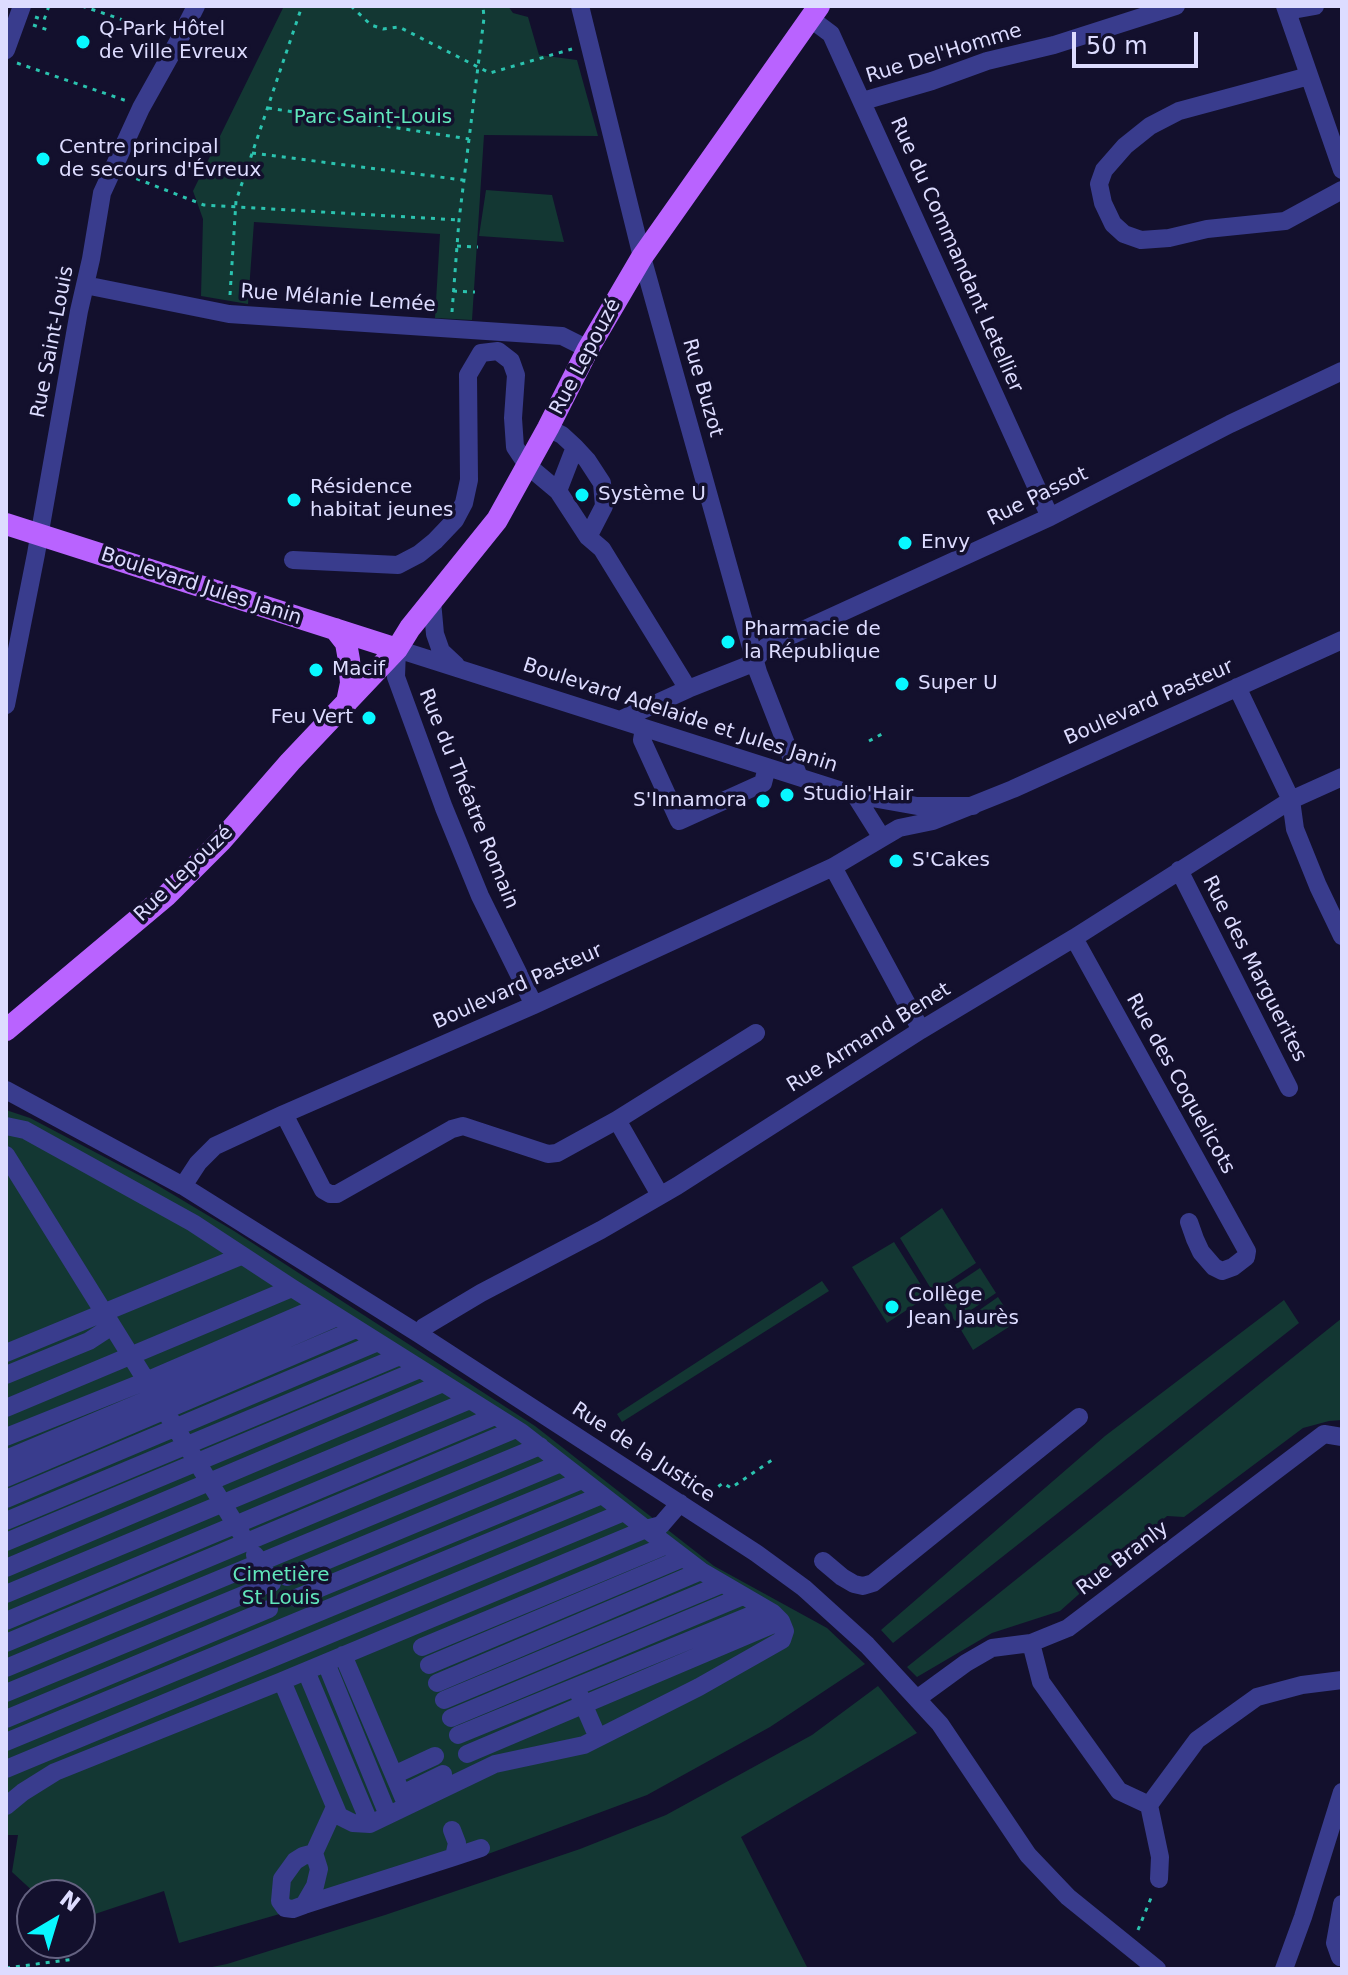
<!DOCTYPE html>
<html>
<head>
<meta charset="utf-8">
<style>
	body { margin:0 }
	#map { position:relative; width:1348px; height:1975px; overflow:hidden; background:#13102d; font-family:"DejaVu Sans",sans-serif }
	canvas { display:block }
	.frame { position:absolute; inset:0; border:8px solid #dddcff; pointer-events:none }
	.north { position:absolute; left:16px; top:1879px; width:80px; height:80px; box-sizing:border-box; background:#13102d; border:2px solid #646281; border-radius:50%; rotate:38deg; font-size:22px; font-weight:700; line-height:32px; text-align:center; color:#dddcff }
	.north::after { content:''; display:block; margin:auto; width:28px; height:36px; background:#08f8ff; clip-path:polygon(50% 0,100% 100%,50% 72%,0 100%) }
	.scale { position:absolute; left:1072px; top:32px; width:126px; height:36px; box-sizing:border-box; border:4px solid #dddcff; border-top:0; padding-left:10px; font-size:24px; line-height:28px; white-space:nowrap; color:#dddcff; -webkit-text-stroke:6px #13102d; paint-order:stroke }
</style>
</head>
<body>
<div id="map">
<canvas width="1348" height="1975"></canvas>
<div class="frame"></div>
<div class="north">N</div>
<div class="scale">50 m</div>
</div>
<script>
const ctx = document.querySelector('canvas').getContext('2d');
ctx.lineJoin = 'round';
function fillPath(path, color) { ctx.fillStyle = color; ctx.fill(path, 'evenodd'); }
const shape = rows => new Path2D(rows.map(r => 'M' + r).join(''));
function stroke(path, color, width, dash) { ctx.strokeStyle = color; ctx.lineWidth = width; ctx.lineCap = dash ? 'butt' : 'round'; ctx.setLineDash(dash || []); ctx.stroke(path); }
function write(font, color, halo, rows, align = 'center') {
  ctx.font = font + ' "DejaVu Sans",sans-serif'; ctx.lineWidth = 7; ctx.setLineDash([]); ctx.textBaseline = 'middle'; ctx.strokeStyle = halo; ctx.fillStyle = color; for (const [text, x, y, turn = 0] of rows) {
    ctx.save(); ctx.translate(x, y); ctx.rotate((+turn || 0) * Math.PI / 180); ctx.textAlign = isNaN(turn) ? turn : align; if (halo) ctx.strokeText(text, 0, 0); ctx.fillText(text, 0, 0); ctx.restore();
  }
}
fillPath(shape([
	[284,6,508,6,513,13,528,17,539,55,577,60,598,136,484,135,472,320,435,318,440,234,254,222,248,304,201,296,203,219,193,191],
	[486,190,552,195,564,242,479,236],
	[6,1110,30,1118,152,1182,234,1231,311,1281,535,1426,714,1566,827,1628,865,1664,770,1727,647,1795,488,1854,179,1943,164,1891,80,1919,80,1895,37,1895,12,1872,18,1835,6,1835],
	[942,1208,976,1263,933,1292,900,1238],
	[894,1242,928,1296,887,1323,852,1267],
	[980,1268,996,1293,955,1321,938,1296],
	[822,1281,829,1291,622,1422,617,1414],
	[998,1297,1015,1323,973,1350,958,1325],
	[1284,1300,1299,1323,893,1643,881,1630,1105,1436],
	[1342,1318,1342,1420,1329,1421,1303,1428,1184,1517,1167,1516,1060,1611,992,1633,917,1677,907,1667],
	[878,1686,917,1733,741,1837,808,1969,202,1969,227,1964,385,1915,580,1849,666,1815,812,1735]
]), '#133733');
stroke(shape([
	[82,6,141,26,160,27,166,32],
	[351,6,371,25,383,29,399,27,490,73,572,49],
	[35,17,44,20,49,6],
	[33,25,48,30],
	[17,63,127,101],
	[268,108,469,139],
	[252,153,463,180],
	[127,175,204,205,459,220],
	[457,246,478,247],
	[453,291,475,292],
	[230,295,236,201,302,6],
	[452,312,459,220,484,18,483,6],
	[869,741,882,734],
	[706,1502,715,1489,723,1483,731,1488,775,1458],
	[1138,1930,1153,1893],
	[6,1968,75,1959]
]), '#2bc3af', 3, [4, 6]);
stroke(shape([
	[580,6,642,257,758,672,799,777],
	[1285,6,1342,170],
	[1287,11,1315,6],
	[811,19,831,34,1050,517],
	[6,50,22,6],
	[1309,76,1179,111,1150,126,1125,146,1104,170,1099,184,1103,203,1113,224,1124,234,1141,240,1169,238,1207,229,1285,221,1342,190],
	[863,101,932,81,987,61,1054,45,1176,6],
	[85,285,229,314,562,336,588,349],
	[548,428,562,435,575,447,558,491],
	[575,447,587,460,602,483,604,506,588,537],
	[293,560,398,565,419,554,435,541,455,520,464,503,469,480,468,375,481,353,498,351,511,361,516,375,513,418,515,447,527,465,558,491,588,537,602,549,688,689],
	[432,601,435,634,441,651,456,665],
	[1237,687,1291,800,1295,829,1318,886,1342,936],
	[6,705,36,554,79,311,91,259,102,193,141,108,179,40,196,6],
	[620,720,688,689,746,666,755,660,766,647,1050,517,1230,424,1342,371],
	[644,728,642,740,679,821,763,783,767,767],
	[855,795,882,838,899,828,933,821,1013,789,1342,640],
	[833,867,921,1030],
	[1179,870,1289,1088],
	[1074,938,1247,1251,1246,1257,1233,1267,1222,1271,1214,1267,1201,1252,1195,1239,1189,1222],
	[534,1005,480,896,444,808,396,677,397,649,855,795,917,806,973,806],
	[6,1090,183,1186,419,1334,756,1553,804,1588,867,1645,940,1724,1028,1855,1068,1897,1157,1969],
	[284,1114,323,1190,330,1194,337,1194,452,1129,463,1126,548,1154,557,1153,617,1120,660,1195],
	[617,1120,756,1033],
	[6,1126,25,1130,193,1223,292,1288,521,1432,646,1529,661,1525,680,1503],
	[6,1155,241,1533],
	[183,1186,198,1163,215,1146,284,1114,534,1005,833,867,882,838],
	[419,1334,424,1327,481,1293,601,1230,677,1186,921,1030,1074,938,1291,800,1342,777],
	[6,1353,241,1256],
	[6,1375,89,1341,112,1326],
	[6,1408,292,1288],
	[6,1437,146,1381,320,1306],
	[6,1459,156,1396,337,1317],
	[6,1478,356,1329],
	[6,1499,378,1342],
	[6,1521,400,1356],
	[646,1529,701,1571,773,1613,781,1621,785,1631,782,1640,699,1687,584,1745,495,1764,370,1824,353,1823,339,1816,282,1681,646,1529],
	[6,1542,420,1369],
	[255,1555,272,1583],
	[823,1561,842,1577,854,1584,863,1586,873,1583,1079,1417],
	[6,1568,443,1383],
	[287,1577,561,1463],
	[6,1594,470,1400],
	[296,1598,582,1480],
	[6,1621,495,1416],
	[6,1643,516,1429],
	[1031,1643,1041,1682,1119,1791,1149,1805],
	[422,1647,667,1545],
	[343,1655,407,1806],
	[326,1663,388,1815],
	[429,1665,683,1558],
	[6,1668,540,1446],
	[306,1671,370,1824],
	[437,1683,701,1571],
	[6,1693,260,1588],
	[579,1694,598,1738],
	[918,1698,966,1663,992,1648,1031,1643,1068,1628,1324,1434,1342,1437],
	[444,1700,722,1584],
	[451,1718,743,1596],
	[6,1719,269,1609],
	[458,1735,766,1609],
	[6,1742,602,1495],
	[467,1754,781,1621],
	[6,1769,624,1512],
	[394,1775,435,1756],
	[402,1794,443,1774],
	[1149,1805,1197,1740,1257,1697,1302,1685,1342,1680],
	[1149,1805,1160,1857,1159,1879],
	[6,1806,23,1792,55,1772,282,1681],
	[452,1830,457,1843,454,1857],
	[314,1853,335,1807],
	[304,1905,315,1886,319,1869,314,1853,303,1856,295,1861,282,1879,280,1901,285,1908,293,1909,304,1905,454,1857,481,1848],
	[1340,1957,1335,1943,1342,1904],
	[1284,1969,1303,1917,1342,1792]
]), '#393c8d', 18);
stroke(shape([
	[6,524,397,649],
	[335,629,346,643,349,660,351,683,347,702],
	[6,1030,167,895,221,841,290,762,397,649,410,628,497,520,548,428,588,349,642,257,819,6]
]), '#b963ff', 22);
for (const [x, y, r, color] of [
	[83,42,8,"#08f8ff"],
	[43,159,8,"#08f8ff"],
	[582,495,8,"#08f8ff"],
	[294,500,8,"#08f8ff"],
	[905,543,8,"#08f8ff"],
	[728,642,8,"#08f8ff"],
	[316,670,8,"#08f8ff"],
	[902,684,8,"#08f8ff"],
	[369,718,8,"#08f8ff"],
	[787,795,8,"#08f8ff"],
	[763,801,8,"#08f8ff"],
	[896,861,8,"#08f8ff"],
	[892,1307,8,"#08f8ff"]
]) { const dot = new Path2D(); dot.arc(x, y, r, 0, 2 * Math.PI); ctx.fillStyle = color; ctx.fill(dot); stroke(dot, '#13102d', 3); }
write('20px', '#dddcff', '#13102d', [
	["Q-Park Hôtel",99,30],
	["de Ville Evreux",99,53],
	["Centre principal",59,148],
	["de secours d'Évreux",59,171],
	["Résidence",310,488],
	["habitat jeunes",310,511],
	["Système U",598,495],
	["Envy",921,543],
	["Pharmacie de",744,630],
	["la République",744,653],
	["Macif",332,670],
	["Super U",918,684],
	["Feu Vert",353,718,"right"],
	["Studio'Hair",803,795],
	["S'Innamora",747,801,"right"],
	["S'Cakes",912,861],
	["Collège",908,1296],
	["Jean Jaurès",908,1319]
], 'left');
write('20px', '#dddcff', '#13102d', [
	["Rue Del'Homme",944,54,-17],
	["Rue du Commandant Letellier",956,255,66],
	["Rue Mélanie Lemée",338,299,4],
	["Rue Saint-Louis",53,342,-79],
	["Rue Lepouzé",586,357,-62],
	["Rue Buzot",702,388,74],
	["Rue Passot",1038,497,-26],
	["Boulevard Jules Janin",201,587,18],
	["Boulevard Pasteur",1149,703,-24],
	["Boulevard Adelaide et Jules Janin",680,716,18],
	["Rue du Théatre Romain",468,799,68],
	["Rue Lepouzé",184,874,-44],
	["Rue des Marguerites",1254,969,63],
	["Boulevard Pasteur",518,987,-24],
	["Rue Armand Benet",869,1038,-32],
	["Rue des Coquelicots",1180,1084,61],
	["Rue de la Justice",643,1453,33],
	["Rue Branly",1123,1559,-37]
]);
write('20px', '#61e6bb', '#13102d', [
	["Parc Saint-Louis",373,118],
	["Cimetière",281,1576],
	["St Louis",281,1599]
]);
</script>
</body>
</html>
